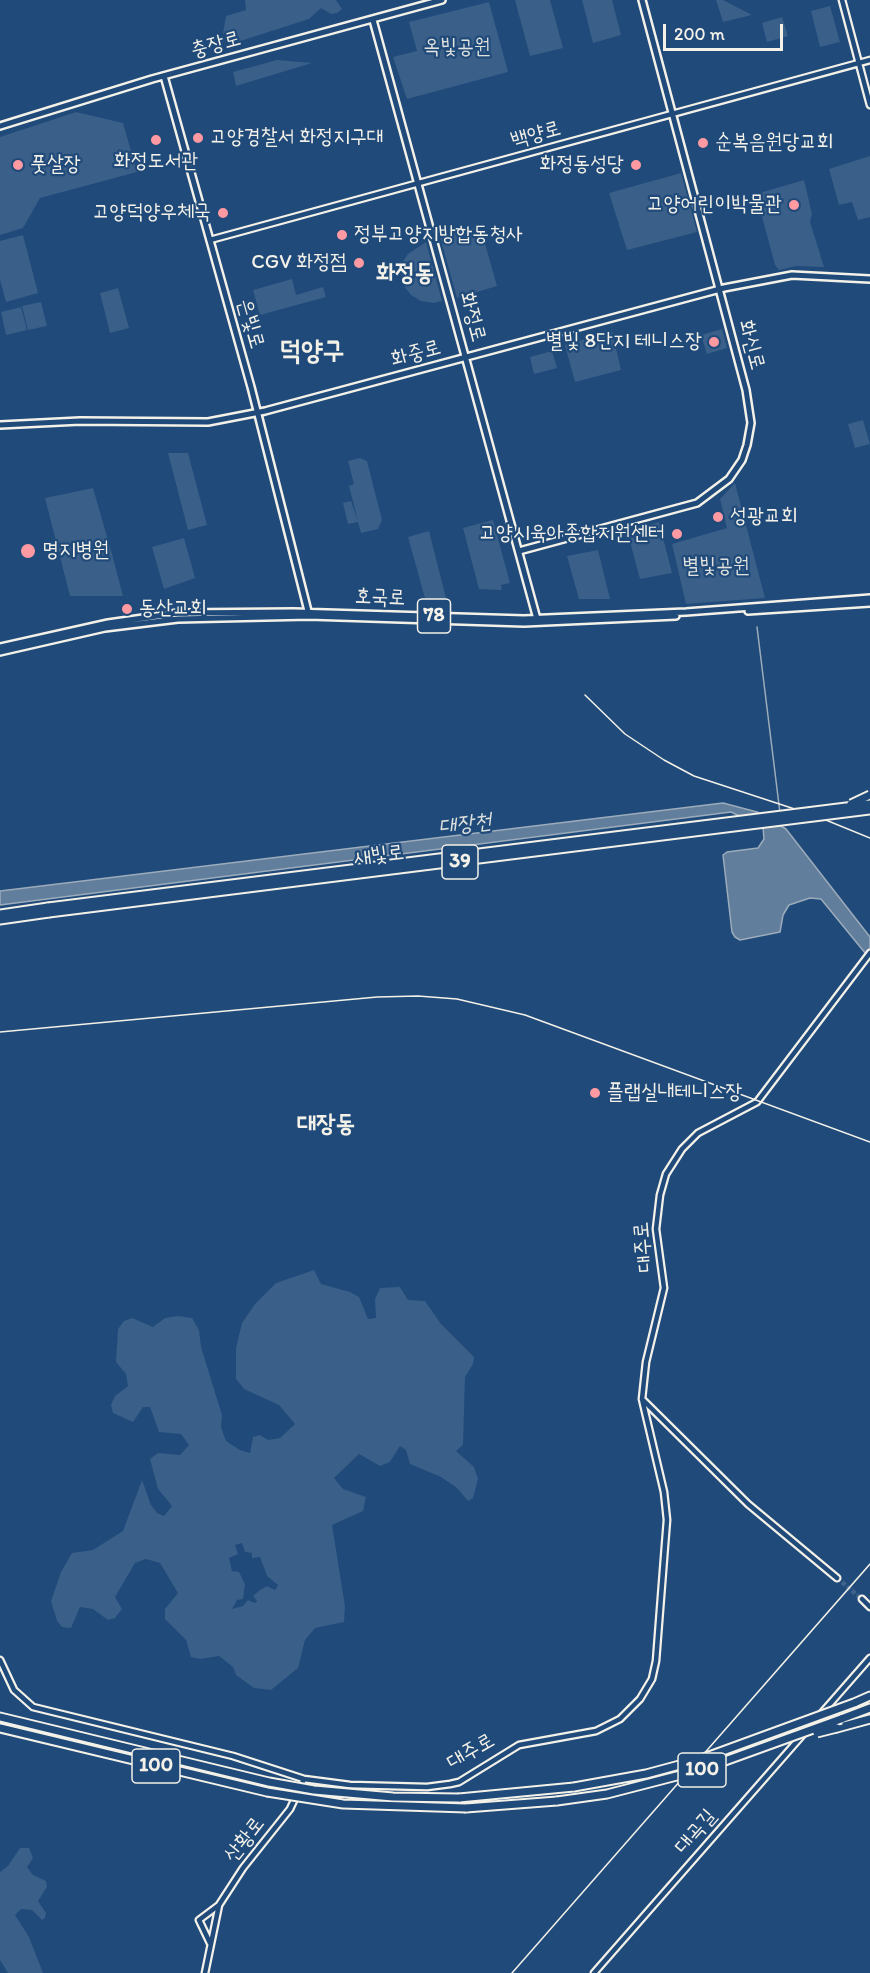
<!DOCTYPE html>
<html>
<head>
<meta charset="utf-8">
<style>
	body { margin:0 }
	#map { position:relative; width:870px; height:1973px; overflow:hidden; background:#1f4a7a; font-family:Itim,sans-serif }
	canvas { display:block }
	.scale { position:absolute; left:663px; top:24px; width:120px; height:27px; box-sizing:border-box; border:3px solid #f4f1e8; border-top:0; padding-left:8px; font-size:18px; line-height:21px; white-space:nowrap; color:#f4f1e8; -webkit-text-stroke:4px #1f4a7a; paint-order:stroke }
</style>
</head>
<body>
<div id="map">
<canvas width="870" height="1973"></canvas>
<div class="scale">200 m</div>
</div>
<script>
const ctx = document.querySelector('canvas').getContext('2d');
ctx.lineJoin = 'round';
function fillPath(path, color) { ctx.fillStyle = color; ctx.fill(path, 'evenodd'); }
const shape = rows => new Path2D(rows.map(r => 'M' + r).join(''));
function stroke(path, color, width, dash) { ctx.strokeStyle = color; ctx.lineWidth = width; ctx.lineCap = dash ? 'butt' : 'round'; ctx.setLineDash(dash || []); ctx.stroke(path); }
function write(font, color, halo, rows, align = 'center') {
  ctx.font = font + ' Itim,"Poor Story",sans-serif'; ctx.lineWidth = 4.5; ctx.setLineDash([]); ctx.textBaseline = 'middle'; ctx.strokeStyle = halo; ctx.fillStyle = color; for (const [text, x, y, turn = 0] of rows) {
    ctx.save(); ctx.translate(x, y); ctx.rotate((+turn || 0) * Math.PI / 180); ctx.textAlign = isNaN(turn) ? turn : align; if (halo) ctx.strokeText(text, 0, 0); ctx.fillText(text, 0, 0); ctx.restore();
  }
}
fillPath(shape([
	[245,0,336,0,342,9,337,13,331,14,321,8,309,19,234,43,223,33,226,16,246,10],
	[515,0,550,0,563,48,530,56],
	[582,0,612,0,621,35,593,43],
	[716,0,723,0,752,15,723,22],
	[489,2,508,72,407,99,393,57,417,51,409,22],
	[830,6,840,42,820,47,811,11],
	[782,17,788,36,767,42,762,23],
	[277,60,312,63,236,86,233,72],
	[76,112,123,123,137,172,40,198,23,228,0,235,0,137],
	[870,156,870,217,858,220,852,202,839,205,829,169],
	[681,173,697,232,627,250,609,193],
	[804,180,812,214,810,222,824,267,796,266,779,270,775,265,756,194],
	[480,226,497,286,457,298,440,237],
	[23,235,38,293,6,302,0,280,0,241],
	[426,242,442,301,434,303,421,301,411,295,404,286,400,272,403,261,408,254],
	[292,279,296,295,323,287,326,297,260,315,253,290],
	[118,288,129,328,110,333,100,293],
	[41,302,47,326,28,330,22,306],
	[21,307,27,330,6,335,1,312],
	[722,329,727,348,707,354,701,335],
	[612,331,621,370,575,382,565,345],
	[552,351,557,368,534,374,530,357],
	[863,420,870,444,855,448,848,424],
	[168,453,188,453,207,525,188,530],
	[360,458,367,461,382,520,378,529,361,533,358,522,348,524,343,503,351,501,358,521,349,486,354,484,348,461],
	[735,483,765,598,686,604,672,544,727,528,720,499],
	[93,488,112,554,123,596,70,596,45,498],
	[493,520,510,583,501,585,502,590,479,589,463,528],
	[659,522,672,573,640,579,629,538,639,535,638,528],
	[429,531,449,610,428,609,408,537],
	[184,538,195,578,164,589,152,547],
	[598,550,610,599,579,599,567,556],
	[314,1270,321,1284,350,1292,359,1297,368,1319,376,1318,375,1299,380,1288,400,1287,408,1300,425,1301,441,1324,474,1357,473,1364,465,1377,463,1445,456,1451,474,1467,478,1479,473,1498,468,1501,457,1488,441,1477,410,1464,406,1450,400,1446,390,1462,380,1466,359,1454,334,1478,343,1489,366,1497,363,1511,332,1525,345,1606,344,1622,315,1628,305,1640,298,1668,271,1690,254,1688,236,1675,233,1667,219,1656,200,1659,191,1657,186,1640,165,1619,165,1609,178,1593,160,1563,146,1559,135,1563,115,1597,122,1609,115,1618,108,1620,93,1609,80,1607,71,1628,62,1627,57,1621,51,1601,61,1572,72,1553,93,1550,123,1531,142,1480,151,1505,157,1513,164,1516,172,1506,158,1489,150,1459,158,1453,180,1455,189,1445,181,1434,159,1432,150,1407,143,1407,133,1422,113,1413,111,1405,115,1396,128,1386,126,1374,116,1362,118,1329,124,1321,132,1318,153,1327,165,1318,178,1316,192,1318,199,1330,201,1347,222,1415,221,1427,226,1441,240,1450,250,1453,253,1437,260,1435,268,1440,280,1438,295,1424,279,1405,244,1389,236,1379,236,1348,242,1323,255,1304,276,1283],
	[242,1543,245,1552,252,1553,252,1558,260,1557,267,1576,278,1585,275,1590,267,1586,260,1590,253,1596,257,1601,255,1603,248,1600,243,1606,232,1609,237,1600,243,1599,245,1584,239,1572,232,1571,229,1558,238,1554,235,1545],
	[20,1848,29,1848,33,1858,27,1867,33,1875,46,1881,47,1887,38,1901,46,1913,45,1918,42,1920,32,1910,21,1909,15,1915,29,1937,43,1973,8,1973,0,1960,0,1872,8,1866]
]), '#3a5f88');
const water = shape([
	[723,803,757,812,786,829,870,937,870,959,821,899,810,898,789,905,783,915,780,932,740,940,735,937,732,932,723,855,727,852,758,848,764,839,763,827,731,812,0,905,0,891,723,803]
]);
fillPath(water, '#627e9d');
stroke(water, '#9cacbb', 1.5);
stroke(shape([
	[757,627,780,813]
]), '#9cacbb', 1.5);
stroke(shape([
	[837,1578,862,1599]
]), '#3f638a', 4.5, [4.5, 2]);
const minor = shape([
	[842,0,870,105],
	[210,240,870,60],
	[642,1399,748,1504,837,1578],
	[862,1599,870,1607],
	[0,1660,14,1690,33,1707,233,1756,304,1779,350,1785,427,1787,450,1784,459,1782,519,1745,596,1731,620,1719,640,1699,652,1679,656,1661,665,1545,667,1520,664,1492,642,1399,646,1362,664,1288,656,1229,660,1195,666,1174,682,1149,698,1133,757,1102,870,953],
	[210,1943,199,1920,219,1905],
	[205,1973,219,1905,243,1868,290,1809,304,1779],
	[594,1973,870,1658]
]);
const major = shape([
	[373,20,537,619],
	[164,76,251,387,309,615],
	[0,126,152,79,442,0],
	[0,425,80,421,208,422,265,411,724,288,792,275,870,279],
	[519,551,697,503,729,479,742,460,747,445,751,423,746,390,642,0],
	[748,611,870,603],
	[0,647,108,623,178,613,294,612,524,619,686,612,870,598],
	[0,652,105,628,178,619,309,616,524,623,676,616]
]);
const highway = shape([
	[0,914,48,907],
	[0,920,49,913],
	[854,1703,870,1696],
	[0,1717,269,1782],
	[841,1719,870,1708],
	[0,1728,267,1792],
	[837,1728,870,1719],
	[459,1798,574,1787],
	[466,1808,557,1801]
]);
stroke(minor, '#f4f1e8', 9);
stroke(major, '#f4f1e8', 10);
stroke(highway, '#f4f1e8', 11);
stroke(minor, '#1f4a7a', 4.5);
stroke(major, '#1f4a7a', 5);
stroke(highway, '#1f4a7a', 7);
stroke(shape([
	[585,695,625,734,664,760,694,776,816,816,870,838],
	[0,1032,377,997,418,996,457,999,525,1015,870,1142],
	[512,1973,870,1564]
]), '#f4f1e8', 1.5);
const highwayBridge = shape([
	[851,804,870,795],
	[48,907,870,804],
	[49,913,870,810],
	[817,1733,837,1728],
	[269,1782,314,1790,393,1797,459,1798],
	[574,1787,646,1774,698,1760,854,1703],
	[267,1792,343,1804,466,1808],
	[557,1801,607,1794,700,1770,841,1719]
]);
stroke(highwayBridge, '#f4f1e8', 11, []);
stroke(highwayBridge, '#1f4a7a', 7);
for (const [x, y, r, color] of [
	[198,138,6,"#ff9aa2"],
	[156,140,6,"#ff9aa2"],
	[703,143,6,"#ff9aa2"],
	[18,165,6,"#ff9aa2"],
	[636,165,6,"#ff9aa2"],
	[794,205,6,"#ff9aa2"],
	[223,213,6,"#ff9aa2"],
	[342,235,6,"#ff9aa2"],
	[359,263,6,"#ff9aa2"],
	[714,342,6,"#ff9aa2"],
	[718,517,6,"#ff9aa2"],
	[677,534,6,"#ff9aa2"],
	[28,551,8,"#ff9aa2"],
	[127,609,6,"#ff9aa2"],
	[595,1093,6,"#ff9aa2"]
]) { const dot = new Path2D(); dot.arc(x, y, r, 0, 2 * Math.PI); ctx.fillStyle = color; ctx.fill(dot); stroke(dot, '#1f4a7a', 2); }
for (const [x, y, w] of [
	[434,616,33],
	[460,862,36],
	[156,1766,48],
	[702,1770,48]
]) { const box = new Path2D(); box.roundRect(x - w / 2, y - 17, w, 34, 4.5); ctx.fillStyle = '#1f4a7a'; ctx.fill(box); stroke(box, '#f4f1e8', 1.5); }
write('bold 20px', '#f4f1e8', null, [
	["78",434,616],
	["39",460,862],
	["100",156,1766],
	["100",702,1770]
]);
write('21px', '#f4f1e8', '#1f4a7a', [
	["충장로",216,45,-15],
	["백양로",536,135,-15],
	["화정로",472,317,75],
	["은빛로",250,324,74],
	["화신로",751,345,75],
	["화중로",416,354,-15],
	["호국로",380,598,2],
	["새빛로",379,856,-7],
	["대주로",644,1247,-95],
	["대주로",471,1752,-30],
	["대곡길",696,1832,-49],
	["산황로",245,1840,-52]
]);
write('21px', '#e1e2de', '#1f4a7a', [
	["옥빛공원",457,48],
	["별빛공원",716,567]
]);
write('21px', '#f4f1e8', '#1f4a7a', [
	["고양경찰서 화정지구대",210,138],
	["순복음원당교회",715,143],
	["화정도서관",156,162,"center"],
	["풋살장",30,165],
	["화정동성당",624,165,"right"],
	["고양어린이박물관",782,205,"right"],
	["고양덕양우체국",211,213,"right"],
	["정부고양지방합동청사",354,235],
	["CGV 화정점",347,263,"right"],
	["별빛 8단지 테니스장",702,342,"right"],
	["성광교회",730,517],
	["고양시육아종합지원센터",665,534,"right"],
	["명지병원",42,551],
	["동산교회",139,609],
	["플랩실내테니스장",607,1093]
], 'left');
write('italic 22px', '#dee0dd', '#1f4a7a', [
	["대장천",465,825,-7]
]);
write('bold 24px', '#f4f1e8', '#1f4a7a', [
	["화정동",405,274],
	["대장동",326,1125]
]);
write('bold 27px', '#f4f1e8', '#1f4a7a', [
	["덕양구",312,352]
]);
</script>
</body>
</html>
